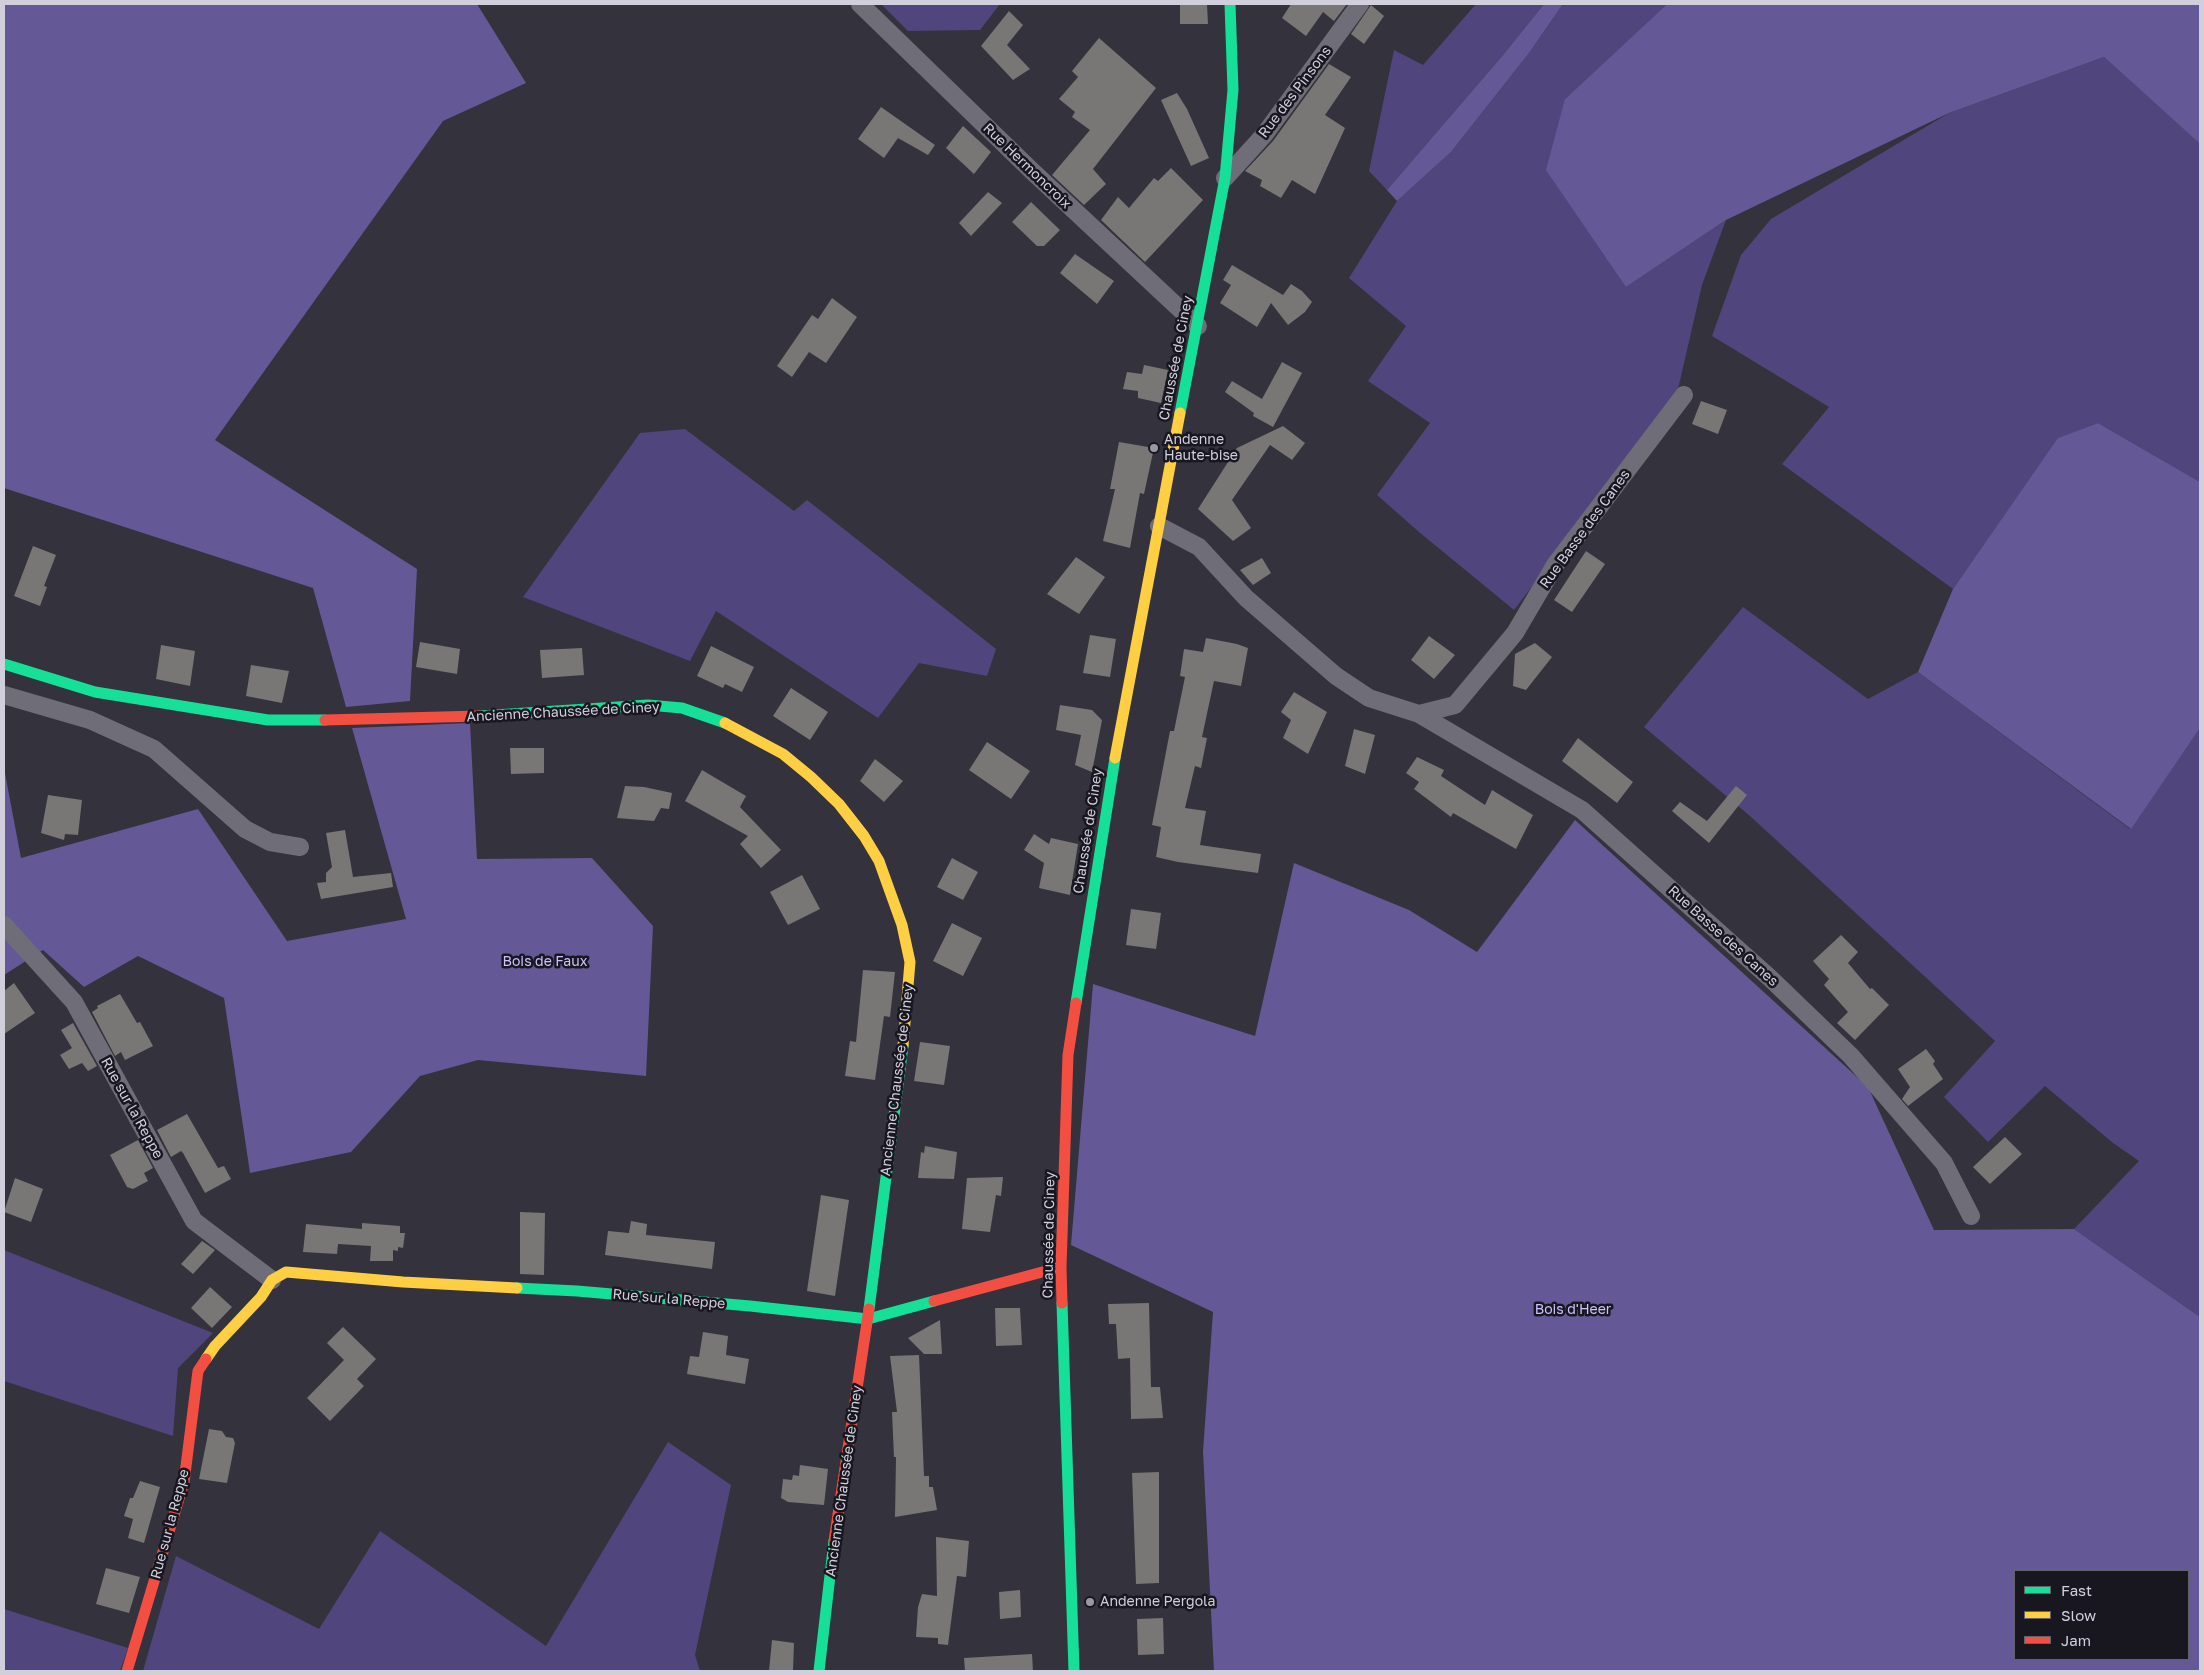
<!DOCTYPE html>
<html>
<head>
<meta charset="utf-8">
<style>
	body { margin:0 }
	#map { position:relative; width:2204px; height:1675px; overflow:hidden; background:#34323c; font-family:"Golos Text",sans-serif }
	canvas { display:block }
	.frame { position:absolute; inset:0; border:5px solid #d1cfdc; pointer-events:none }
	.legend { position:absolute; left:2014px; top:1570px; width:175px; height:90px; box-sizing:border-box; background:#181720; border:1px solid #62616b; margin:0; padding:6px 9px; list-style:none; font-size:15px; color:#d1cfdc }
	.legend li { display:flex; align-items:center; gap:10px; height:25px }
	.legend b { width:25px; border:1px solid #62616b }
</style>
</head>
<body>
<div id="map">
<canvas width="2204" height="1675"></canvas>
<div class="frame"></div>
<ul class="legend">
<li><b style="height:6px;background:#16e098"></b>Fast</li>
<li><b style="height:6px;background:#ffcf43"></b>Slow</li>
<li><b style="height:6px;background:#f24e42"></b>Jam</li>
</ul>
</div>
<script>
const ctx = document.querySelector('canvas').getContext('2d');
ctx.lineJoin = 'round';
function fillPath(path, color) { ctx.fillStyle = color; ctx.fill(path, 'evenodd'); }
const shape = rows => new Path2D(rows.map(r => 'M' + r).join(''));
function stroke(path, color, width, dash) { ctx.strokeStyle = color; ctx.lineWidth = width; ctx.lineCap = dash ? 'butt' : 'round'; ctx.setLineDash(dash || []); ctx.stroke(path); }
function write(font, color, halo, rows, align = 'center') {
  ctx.font = font + ' "Golos Text",sans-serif'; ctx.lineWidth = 5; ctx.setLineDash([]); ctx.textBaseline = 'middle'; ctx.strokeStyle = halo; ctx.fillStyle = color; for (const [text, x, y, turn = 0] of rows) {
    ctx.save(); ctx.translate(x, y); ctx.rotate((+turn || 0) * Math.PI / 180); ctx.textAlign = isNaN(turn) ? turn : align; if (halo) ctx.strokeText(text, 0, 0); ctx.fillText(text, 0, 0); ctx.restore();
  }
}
fillPath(shape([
	[881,4,1000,4,980,30,908,31],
	[1476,4,1544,4,1503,55,1387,190,1369,171,1394,50,1423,65],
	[1563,4,1667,4,1565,99,1626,287,1726,220,1702,285,1676,398,1514,610,1419,532,1377,495,1430,423,1368,381,1406,326,1349,278,1397,201,1451,152,1529,53],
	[2104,57,2200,144,2200,482,2098,423,2059,438,1953,589,1782,464,1829,407,1712,336,1741,255,1771,219,1949,113],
	[685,429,794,511,807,500,996,649,987,676,919,663,878,718,716,611,690,661,523,597,640,433],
	[1743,607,1868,699,1918,672,2130,829,2200,728,2200,1317,2074,1229,2139,1161,2113,1143,2045,1086,1988,1142,1944,1097,1995,1041,1750,816,1644,727],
	[4,1250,213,1333,178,1368,173,1436,4,1381],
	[668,1442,731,1485,695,1655,700,1671,143,1671,176,1556,319,1629,380,1531,546,1646],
	[4,1609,128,1648,120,1671,4,1671]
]), '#51457d');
fillPath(shape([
	[4,4,477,4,526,83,443,121,215,440,417,569,410,701,346,707,313,588,4,488],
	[1544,4,1563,4,1529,53,1451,152,1397,201,1387,190,1503,55],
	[1667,4,2200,4,2200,144,2104,57,1949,113,1726,220,1626,287,1546,170,1565,99],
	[2098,423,2200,482,2200,728,2131,829,1918,672,1953,589,2058,438],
	[470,723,477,859,592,858,653,926,646,1076,478,1060,420,1076,351,1152,250,1173,224,998,138,956,84,987,43,950,4,975,4,768,21,858,198,809,287,941,406,919,352,728],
	[1575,820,1868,1087,1934,1230,2074,1229,2200,1317,2200,1671,1214,1671,1203,1451,1213,1312,1071,1245,1093,984,1255,1036,1294,863,1409,910,1477,952],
	[2015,1571,2188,1571,2188,1659,2015,1659]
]), '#645897');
fillPath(shape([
	[1180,4,1207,4,1208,24,1180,24],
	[1291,4,1347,4,1334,21,1323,12,1306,36,1282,18],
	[1371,5,1384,16,1364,44,1351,34],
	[1009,11,1023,25,1007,45,1030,69,1013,80,981,46],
	[1099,38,1156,88,1093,169,1106,184,1084,205,1052,175,1090,130,1072,117,1075,112,1059,99,1078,77,1072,71],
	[1329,64,1351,77,1325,115,1345,128,1315,194,1292,180,1281,198,1260,186,1262,180,1245,171,1273,141],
	[1177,93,1187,109,1209,158,1191,166,1161,100],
	[881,107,935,145,928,155,898,138,884,158,858,139],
	[963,126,991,152,974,174,946,148],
	[1171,168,1203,200,1145,262,1101,220,1118,197,1129,208,1154,178,1158,181],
	[988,192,1002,203,971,236,959,223],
	[1031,202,1060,230,1044,246,1037,246,1012,222],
	[1075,254,1114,281,1097,304,1060,273],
	[1232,265,1283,295,1291,284,1302,291,1312,302,1305,312,1288,325,1271,303,1257,327,1220,303,1231,285,1223,280],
	[832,298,857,317,826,363,809,352,792,377,777,366,812,315,818,319],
	[1282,362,1302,373,1273,427,1253,416,1254,413,1225,392,1232,381,1262,399],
	[1144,365,1168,370,1161,403,1138,398,1138,391,1123,389,1127,372,1142,374],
	[1701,401,1727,410,1718,434,1692,424],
	[1283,426,1305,443,1292,460,1270,445,1232,500,1251,528,1233,541,1198,509,1237,448],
	[1119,442,1154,448,1144,494,1140,493,1130,548,1103,541,1115,489,1110,489],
	[33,546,56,555,44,586,47,587,40,606,14,596],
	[1586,551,1605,564,1572,612,1554,600],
	[1076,557,1105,577,1079,614,1047,594],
	[1262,558,1271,573,1253,585,1240,570],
	[1090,635,1116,639,1110,677,1083,673],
	[1429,636,1455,655,1434,679,1411,660],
	[1206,638,1237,644,1248,648,1241,686,1214,681,1202,737,1207,738,1201,768,1195,766,1185,808,1206,811,1200,845,1261,854,1258,873,1178,862,1156,857,1161,827,1152,825,1170,731,1174,731,1185,677,1180,676,1184,649,1203,652],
	[420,642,460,649,457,674,416,667],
	[1535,643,1552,657,1526,690,1513,686,1515,654],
	[161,645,195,651,190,686,156,679],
	[711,646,754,667,742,692,725,684,723,688,697,676],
	[582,648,584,675,542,678,540,650],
	[251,665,289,671,282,703,246,696],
	[791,688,828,712,810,740,773,716],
	[1294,692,1327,712,1308,754,1283,738,1291,720,1281,712],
	[1060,705,1092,710,1102,720,1092,772,1075,765,1081,735,1056,730],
	[1354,729,1375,735,1365,774,1345,766],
	[1578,738,1633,782,1617,803,1562,761],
	[987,742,1030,771,1011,799,969,770],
	[510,748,544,748,544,773,511,774],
	[1417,757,1444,770,1441,776,1485,805,1492,790,1533,815,1516,849,1453,813,1451,817,1414,789,1419,782,1406,773],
	[875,759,903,781,884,802,860,781],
	[702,770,746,796,740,807,781,850,761,868,740,844,748,836,685,801],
	[625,786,644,787,672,793,669,809,661,808,654,821,617,818],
	[1736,786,1747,795,1709,843,1672,811,1680,802,1707,821],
	[48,795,82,800,78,835,65,834,64,840,41,833],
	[345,830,353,877,391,873,393,887,321,899,317,883,326,882,326,873,332,867,326,833],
	[1034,834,1049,844,1051,838,1078,844,1070,895,1039,888,1044,863,1024,850],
	[952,858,978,872,963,900,937,887],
	[802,875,820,909,788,925,770,892],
	[1131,909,1161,913,1156,949,1126,945],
	[952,923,982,938,963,976,933,961],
	[1841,935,1858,952,1848,963,1870,989,1872,988,1889,1005,1855,1040,1837,1023,1848,1012,1824,985,1829,979,1813,961],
	[863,970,895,972,890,1017,884,1016,875,1080,845,1076,850,1041,856,1042],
	[14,983,35,1013,4,1034,4,991],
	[120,994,137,1023,140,1022,153,1046,125,1060,121,1052,115,1056,92,1012,98,1008,97,1006],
	[73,1023,97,1066,88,1071,82,1063,69,1069,60,1055,72,1048,61,1030],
	[920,1042,950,1046,944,1085,914,1081],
	[1926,1049,1935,1061,1933,1064,1943,1079,1908,1106,1902,1099,1910,1087,1898,1069],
	[187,1114,218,1168,224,1166,231,1179,205,1193,183,1153,181,1151,171,1157,157,1130],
	[2005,1137,2022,1154,1990,1184,1973,1167],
	[138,1140,153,1168,144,1173,148,1181,133,1189,127,1187,110,1155],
	[925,1146,957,1152,954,1179,918,1178,921,1152,924,1153],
	[1003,1177,1001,1196,996,1195,990,1232,962,1229,967,1178],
	[15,1178,43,1189,31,1222,4,1212],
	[821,1195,849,1200,835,1296,807,1291],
	[520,1212,545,1213,544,1275,520,1274],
	[631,1221,647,1224,646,1235,715,1242,712,1269,605,1255,608,1231,629,1233],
	[362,1223,400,1226,400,1233,405,1233,403,1248,398,1247,398,1251,393,1250,393,1261,370,1261,371,1246,338,1244,337,1254,303,1252,306,1224,362,1229],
	[202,1241,215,1250,193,1274,181,1264],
	[210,1287,232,1307,212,1328,191,1308],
	[1149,1303,1151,1387,1160,1387,1163,1418,1131,1419,1130,1358,1118,1359,1116,1324,1109,1324,1108,1304],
	[995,1308,1020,1308,1022,1345,996,1346],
	[940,1320,942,1354,924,1354,908,1338],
	[343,1327,376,1359,357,1379,364,1386,330,1421,307,1398,344,1360,327,1343],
	[703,1332,728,1336,726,1355,749,1359,745,1384,687,1374,690,1356,699,1357],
	[919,1355,924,1476,929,1476,929,1487,933,1487,937,1510,895,1517,896,1457,894,1457,892,1412,897,1412,890,1356],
	[209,1429,222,1431,226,1437,233,1438,235,1443,227,1483,199,1479],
	[800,1465,828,1469,824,1505,788,1502,781,1498,783,1479,792,1480,793,1475,799,1476],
	[1159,1472,1159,1583,1136,1584,1132,1473],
	[140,1481,160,1487,144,1543,128,1538,133,1519,124,1516,130,1498,133,1498],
	[936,1537,969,1541,966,1577,957,1576,948,1645,938,1644,938,1638,916,1637,918,1607,922,1594,937,1596],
	[106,1568,140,1577,129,1613,96,1604],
	[1020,1590,1021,1617,1000,1619,999,1592],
	[1163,1618,1164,1654,1138,1655,1137,1619],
	[772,1640,794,1643,793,1671,769,1671],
	[1032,1654,1033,1671,965,1671,964,1658]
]), '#797676');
stroke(shape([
	[860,4,1032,171,1198,326],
	[1225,178,1264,135,1360,4],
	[1159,526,1199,547,1246,598,1336,676,1369,698,1419,714,1455,705,1515,633,1555,565,1684,395],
	[4,695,90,720,154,749,245,829,270,842,300,847],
	[1419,714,1582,810,1770,978,1851,1056,1944,1163,1971,1216],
	[4,925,74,1002,194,1221,272,1280]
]), '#6f6d78', 18);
stroke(shape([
	[1180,413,1225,178,1233,90,1230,4],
	[4,664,95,692,268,720,325,720],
	[480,716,648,705,682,708,725,723],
	[1076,1003,1115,758],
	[517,1288,577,1291,750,1306,868,1319,934,1301],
	[1062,1303,1074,1671],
	[869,1309,903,1046],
	[819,1671,834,1541]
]), '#16e098', 11);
stroke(shape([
	[725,723,783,754,811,777,839,804,864,836,879,861,902,925,910,962,903,1046],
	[1115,758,1180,413],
	[206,1359,215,1346,261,1297,272,1280,286,1272,403,1282,517,1288]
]), '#ffcf43', 11);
stroke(shape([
	[325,720,480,716],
	[934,1301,1061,1267],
	[1062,1303,1061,1267,1068,1055,1076,1003],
	[834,1541,869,1309],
	[127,1671,184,1482,198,1371,206,1359]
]), '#f24e42', 11);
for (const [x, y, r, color] of [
	[1154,448,5,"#9a98a4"],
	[1090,1602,5,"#9a98a4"]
]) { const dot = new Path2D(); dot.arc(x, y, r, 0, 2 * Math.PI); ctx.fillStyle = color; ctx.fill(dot); stroke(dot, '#181720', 2); }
write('14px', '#d1cfdc', '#181720', [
	["Rue des Pinsons",1295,92,-53],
	["Rue Hermoncroix",1027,166,44],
	["Chaussée de Ciney",1176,358,-79],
	["Rue Basse des Canes",1585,529,-54],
	["Ancienne Chaussée de Ciney",563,712,-3],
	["Chaussée de Ciney",1088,831,-81],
	["Rue Basse des Canes",1723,936,42],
	["Ancienne Chaussée de Ciney",897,1080,-83],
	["Rue sur la Reppe",132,1108,61],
	["Chaussée de Ciney",1049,1235,-89],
	["Rue sur la Reppe",669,1299,5],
	["Ancienne Chaussée de Ciney",844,1481,-82],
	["Rue sur la Reppe",170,1524,-75]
]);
write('14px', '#d1cfdc', '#181720', [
	["Andenne",1164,440],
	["Haute-bise",1164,456],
	["Andenne Pergola",1100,1602]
], 'left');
write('14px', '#cbc2fe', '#181720', [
	["Bois de Faux",545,962],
	["Bois d'Heer",1573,1310]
]);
</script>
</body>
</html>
